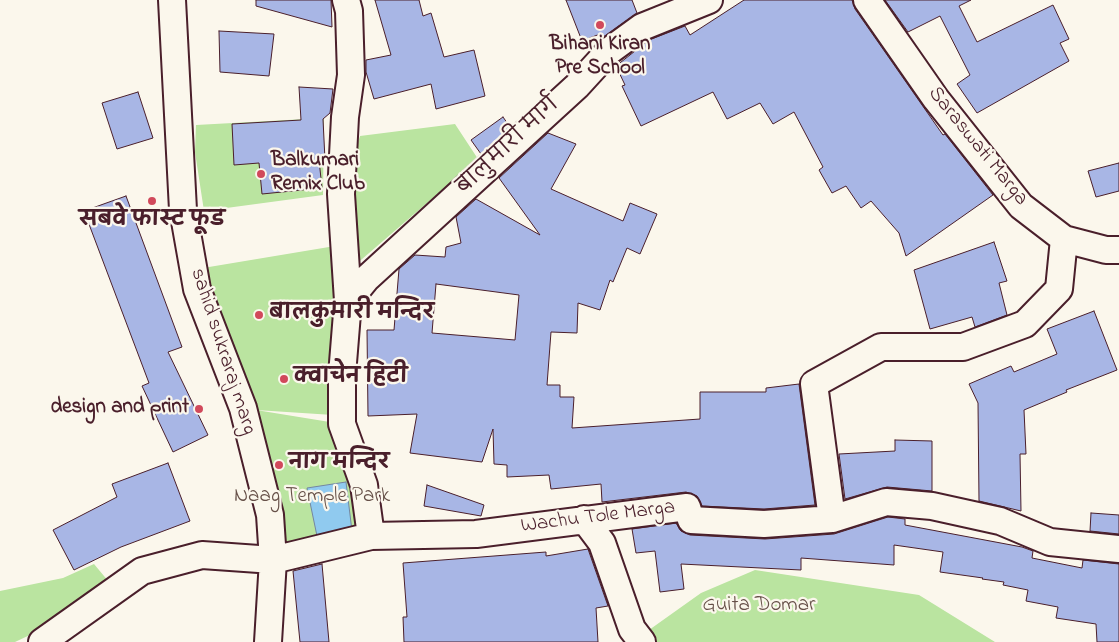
<!DOCTYPE html>
<html>
<head>
<meta charset="utf-8">
<style>
	body { margin:0 }
	canvas { display:block; background:#fbf7ec }
</style>
</head>
<body>
<canvas width="1119" height="642"></canvas>
<script>
const ctx = document.querySelector('canvas').getContext('2d');
ctx.lineJoin = 'round';
function fillPath(path, color) { ctx.fillStyle = color; ctx.fill(path, 'evenodd'); }
const shape = rows => new Path2D(rows.map(r => 'M' + r).join(''));
function stroke(path, color, width, dash) { ctx.strokeStyle = color; ctx.lineWidth = width; ctx.lineCap = dash ? 'butt' : 'round'; ctx.setLineDash(dash || []); ctx.stroke(path); }
function write(font, color, halo, rows, align = 'center') {
  ctx.font = font + ' "Indie Flower","Playpen Sans Deva",sans-serif'; ctx.lineWidth = 4.5; ctx.setLineDash([]); ctx.textBaseline = 'middle'; ctx.strokeStyle = halo; ctx.fillStyle = color; for (const [text, x, y, turn = 0] of rows) {
    ctx.save(); ctx.translate(x, y); ctx.rotate((+turn || 0) * Math.PI / 180); ctx.textAlign = isNaN(turn) ? turn : align; if (halo) ctx.strokeText(text, 0, 0); ctx.fillText(text, 0, 0); ctx.restore();
  }
}
fillPath(shape([
	[324,118,323,195,204,211,195,152,196,125],
	[455,124,478,159,354,266,353,158,360,136],
	[335,246,333,415,256,410,342,424,370,534,278,559,191,270],
	[94,564,109,582,32,634,15,642,0,642,0,591,63,578],
	[755,570,919,595,995,642,654,642,649,630,701,593]
]), '#bae4a0');
const water = shape([
	[346,482,352,531,317,536,307,488,346,482]
]);
fillPath(water, '#90caef');
stroke(water, '#7486a1', 1);
const building = shape([
	[256,0,331,0,332,27,256,6,256,0],
	[375,0,419,0,423,16,431,13,444,57,474,50,485,96,436,109,431,84,374,99,366,72,366,60,391,55,375,0],
	[566,0,632,0,637,13,602,38,600,34,582,41,566,0],
	[744,0,852,0,855,9,943,135,945,134,993,195,906,256,899,233,871,201,861,208,846,186,832,193,819,170,823,167,794,112,773,124,760,103,727,119,713,92,641,126,622,86,625,85,616,66,649,40,685,26,690,35,744,0],
	[885,0,971,0,959,6,977,42,1053,5,1069,39,1060,43,1069,61,977,113,957,84,970,75,940,16,908,32,885,0],
	[219,31,274,34,269,76,220,72,219,31],
	[299,87,333,89,330,113,323,119,325,160,319,160,322,188,262,194,259,163,234,165,232,124,301,120,299,87],
	[138,92,153,138,117,149,102,103,138,92],
	[503,117,510,127,481,154,471,140,503,117],
	[548,133,576,144,551,189,623,221,630,203,657,214,640,254,627,248,613,282,610,280,600,310,578,303,577,333,551,332,547,385,560,385,560,397,574,397,572,428,700,419,700,392,766,392,766,388,799,384,815,505,764,509,702,506,697,496,686,492,602,502,601,484,551,489,549,475,507,477,507,465,494,464,493,429,482,462,410,453,417,414,368,416,367,330,394,330,399,269,415,255,445,257,446,247,461,243,456,217,476,199,540,235,499,178,548,133],
	[436,284,519,295,515,340,432,333,436,284],
	[1119,163,1119,191,1096,197,1088,171,1119,163],
	[126,196,182,347,168,352,208,435,173,452,142,386,149,383,84,211,126,196],
	[994,242,1007,281,999,283,1007,315,975,327,972,317,930,329,914,270,994,242],
	[1094,311,1117,370,1066,390,1067,392,1024,410,1026,454,1020,454,1021,511,979,501,978,403,969,384,1011,366,1014,372,1057,354,1047,329,1094,311],
	[895,440,932,441,932,491,887,487,845,499,839,454,895,451,895,440],
	[168,463,190,521,121,547,74,570,53,530,117,497,112,484,168,463],
	[427,485,484,505,481,516,424,506,427,485],
	[1091,513,1119,515,1119,534,1090,531,1091,513],
	[888,517,905,519,905,525,1022,547,1033,551,1032,558,1082,568,1083,560,1119,564,1119,642,1097,642,1096,624,1056,618,1058,607,1026,601,1028,590,1003,585,1004,582,982,579,983,578,940,572,943,552,894,545,894,565,801,558,801,570,681,564,684,589,660,592,655,551,636,553,632,529,676,523,681,531,690,535,765,539,834,534,888,517],
	[588,549,608,606,596,608,598,642,404,642,403,617,407,617,403,563,546,552,546,556,588,549],
	[322,564,329,642,300,642,293,571,322,564]
]);
fillPath(building, '#a8b6e5');
stroke(building, '#4a1f2b', 1);
const street = shape([
	[172,0,183,210,197,289,243,408,270,515,273,560,268,642],
	[346,0,349,11,351,75,345,117,341,194,348,301,342,375,342,424,364,485,371,536],
	[867,0,936,99,1021,206,1064,239,1106,250,1119,250],
	[348,301,366,279,577,86,609,51,642,27,709,0],
	[584,519,602,543,632,629,642,642],
	[832,519,814,384,881,347,963,347,1025,324,1059,289,1064,239],
	[42,642,142,571,202,555,273,560,371,536,476,534,687,507,691,520,764,524,832,519,886,502,932,506,1000,521,1050,542,1119,549]
]);
stroke(street, '#4a1f2b', 30);
stroke(street, '#fbf7ec', 26);
for (const [x, y, r, color] of [
	[600,25,5,"#d1495b"],
	[261,174,5,"#d1495b"],
	[152,201,5,"#d1495b"],
	[259,315,5,"#d1495b"],
	[284,379,5,"#d1495b"],
	[199,409,5,"#d1495b"],
	[279,465,5,"#d1495b"]
]) { const dot = new Path2D(); dot.arc(x, y, r, 0, 2 * Math.PI); ctx.fillStyle = color; ctx.fill(dot); stroke(dot, '#fbf7ec', 2); }
write('bold 21px', '#4a1f2b', '#fbf7ec', [
	["Bihani Kiran",600,46,"center"],
	["Pre School",600,70,"center"],
	["Balkumari",271,162],
	["Remix Club",271,186],
	["सबवे फास्ट फूड",152,222,"center"],
	["बालकुमारी मन्दिर",269,315],
	["क्वाचेन हिटी",294,379],
	["design and print",189,409,"right"],
	["नाग मन्दिर",289,465]
], 'left');
write('21px', '#4a1f2b', '#fbf7ec', [
	["बालुमारी मार्ग",509,147,-43],
	["Saraswati Marga",977,147,51],
	["sahid sukraraj marg",222,352,72],
	["Wachu Tole Marga",598,518,-7]
]);
write('21px', '#665048', '#fbf7ec', [
	["Naag Temple Park",312,498],
	["Guita Domar",759,607]
]);
</script>
</body>
</html>
